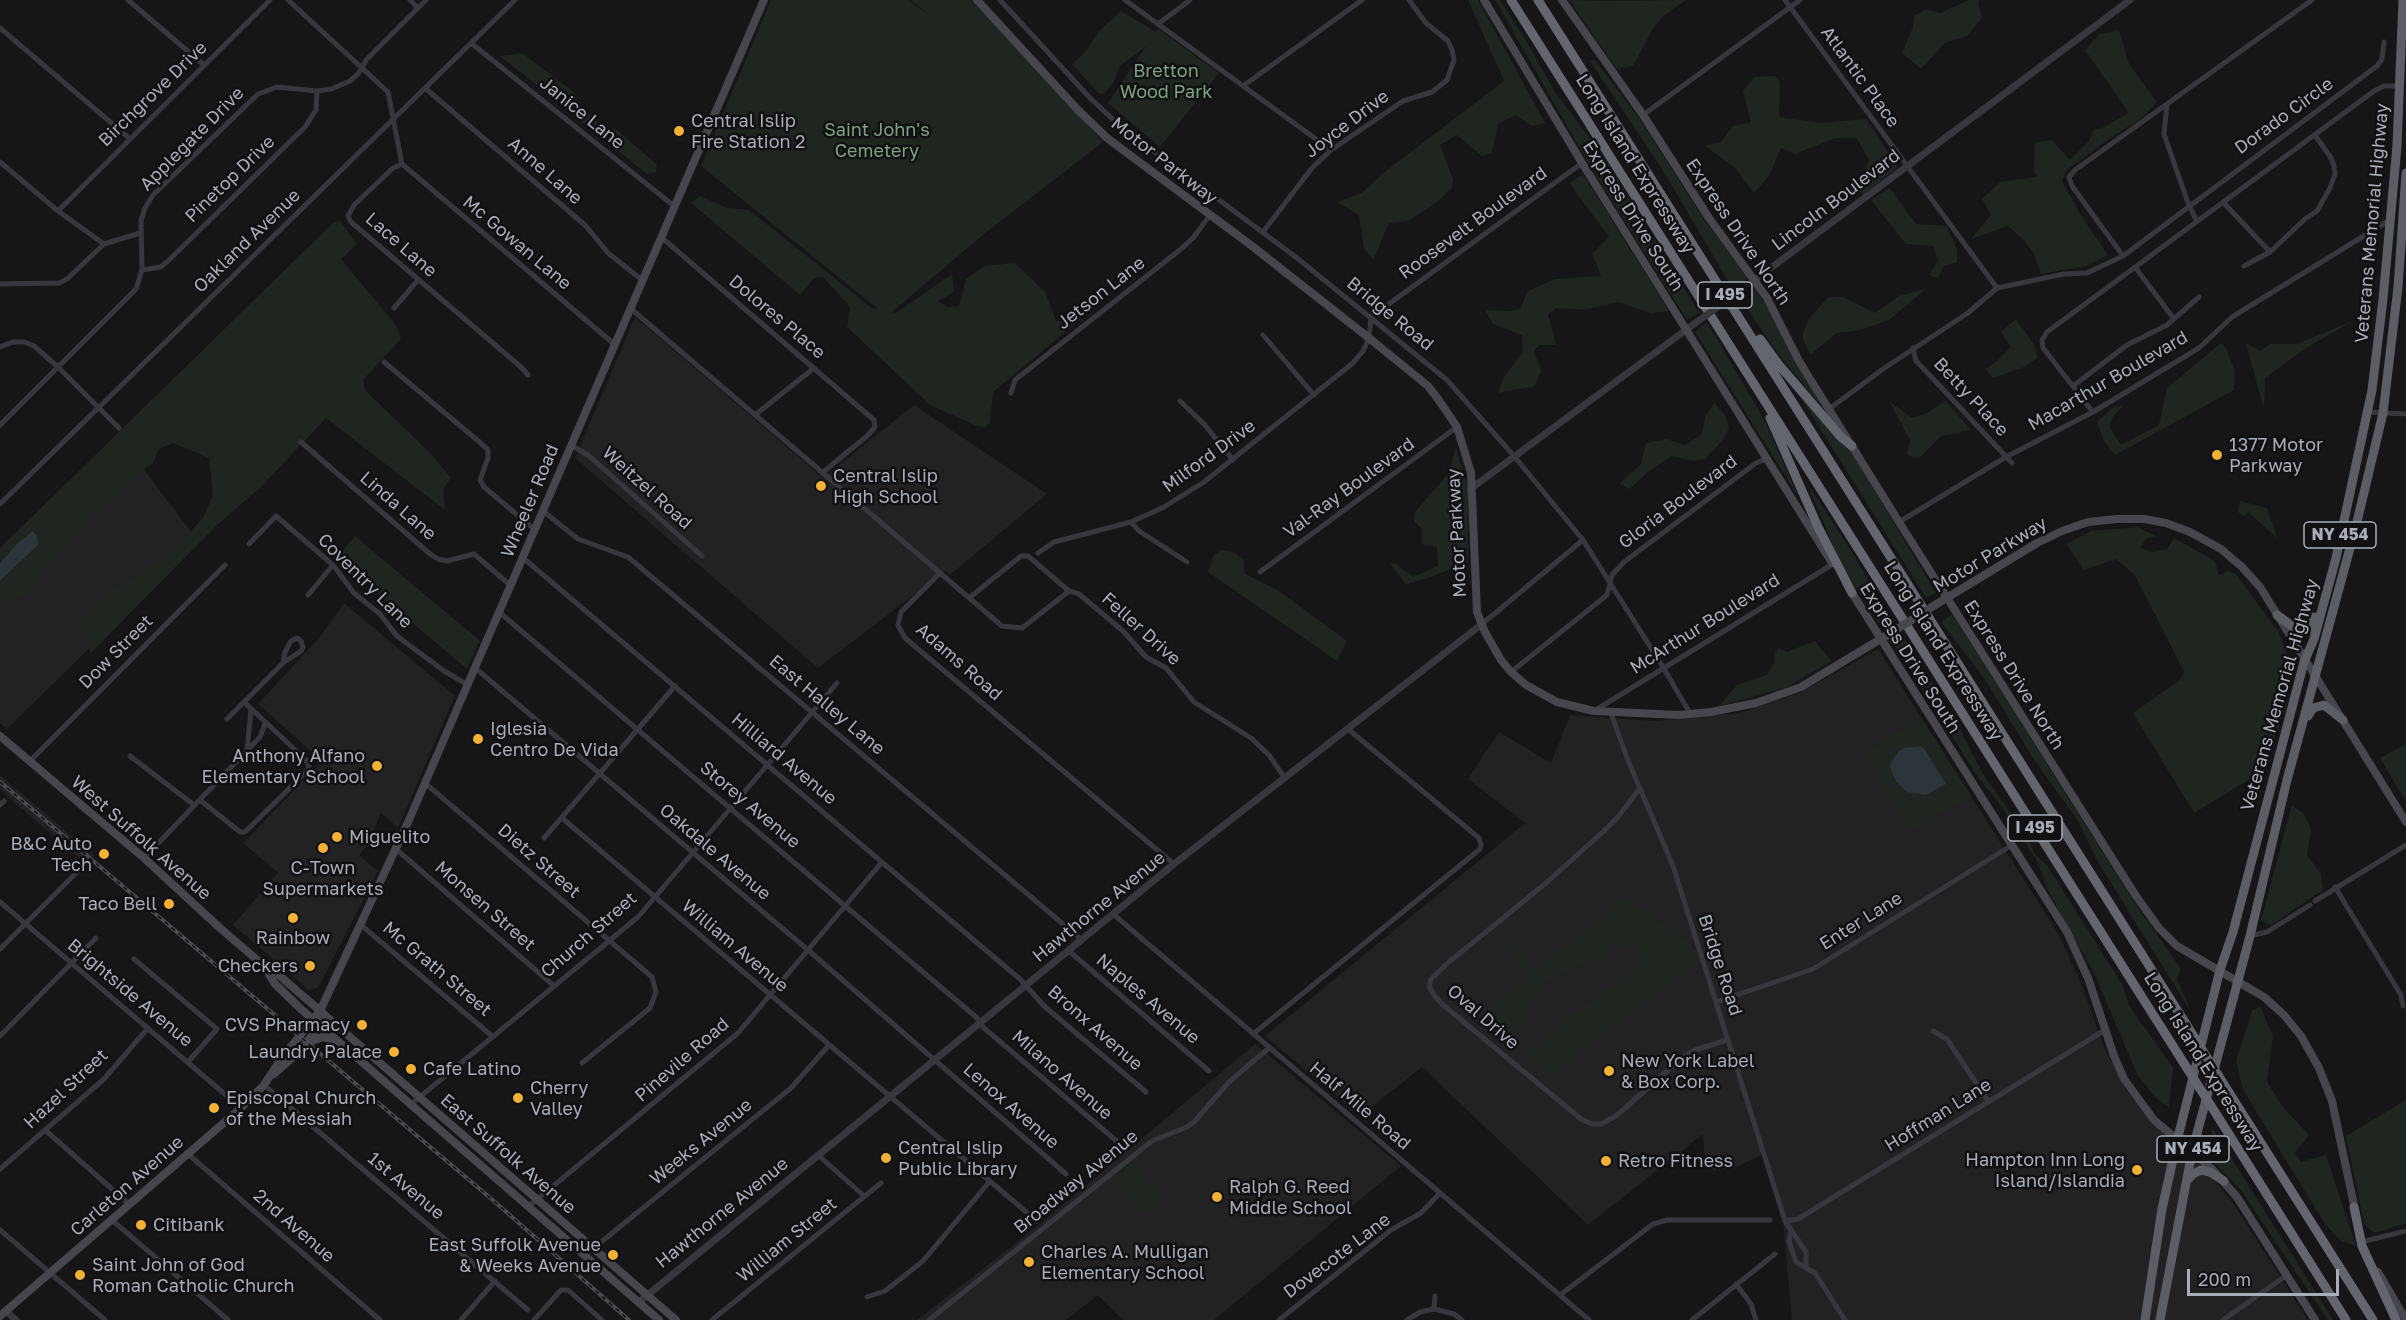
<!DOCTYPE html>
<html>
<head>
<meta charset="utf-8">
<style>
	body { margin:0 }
	#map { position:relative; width:2406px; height:1320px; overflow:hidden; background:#161618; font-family:"Golos Text",sans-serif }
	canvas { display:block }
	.scale { position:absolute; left:2187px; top:1269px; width:152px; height:27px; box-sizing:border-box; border:3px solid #a8adb8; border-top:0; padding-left:8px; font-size:18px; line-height:21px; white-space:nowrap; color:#a8adb8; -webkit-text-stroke:4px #111113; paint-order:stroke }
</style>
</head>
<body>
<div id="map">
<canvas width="2406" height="1320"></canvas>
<div class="scale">200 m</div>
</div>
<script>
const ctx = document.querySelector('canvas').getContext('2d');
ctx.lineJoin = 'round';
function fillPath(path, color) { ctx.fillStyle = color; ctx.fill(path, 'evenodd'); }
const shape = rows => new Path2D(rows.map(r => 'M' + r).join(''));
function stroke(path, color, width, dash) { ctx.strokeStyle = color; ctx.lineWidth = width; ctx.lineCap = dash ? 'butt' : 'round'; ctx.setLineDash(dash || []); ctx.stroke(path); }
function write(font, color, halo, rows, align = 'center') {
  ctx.font = font + ' "Golos Text",sans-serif'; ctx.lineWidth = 5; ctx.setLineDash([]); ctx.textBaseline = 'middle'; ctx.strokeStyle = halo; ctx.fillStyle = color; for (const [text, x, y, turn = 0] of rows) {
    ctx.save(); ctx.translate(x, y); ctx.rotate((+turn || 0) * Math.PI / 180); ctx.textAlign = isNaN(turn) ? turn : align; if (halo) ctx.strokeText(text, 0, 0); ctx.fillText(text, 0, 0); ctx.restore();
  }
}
fillPath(shape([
	[635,317,823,478,914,405,1047,494,950,575,945,571,818,668,575,458],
	[138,462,198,541,7,729,0,723,0,596],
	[344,603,455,696,398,828,381,813,367,846,359,855,378,871,318,988,309,990,233,925,278,873,243,843,322,761,258,704,320,637],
	[1878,649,2059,935,2082,986,2104,1047,2125,1089,2153,1120,2200,1162,2233,1203,2308,1320,1792,1320,1783,1220,1763,1154,1732,1169,1713,1170,1705,1159,1703,1134,1588,1225,1422,1067,1360,1116,1265,1036,1525,823,1468,779,1499,732,1551,763,1570,715,1654,721,1740,713,1799,693],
	[0,775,94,855,86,864,0,790],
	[1255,1044,1401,1166,1214,1320,1123,1320,1098,1295,1066,1320,917,1320,1034,1229]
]), '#222225');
fillPath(shape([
	[771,0,908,0,932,17,910,0,971,0,1103,142,984,234,892,312,896,313,952,274,954,292,938,301,947,307,959,306,966,279,984,266,1015,263,1045,292,1056,321,1076,323,993,392,990,422,986,427,977,426,930,405,847,327,850,307,823,277,814,278,800,295,691,203,700,196,728,208,749,210,873,309,878,309,701,166],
	[1468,0,1478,0,1545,123,1532,126,1516,115,1498,124,1492,153,1482,156,1457,135,1440,145,1453,179,1452,188,1436,203,1408,221,1389,223,1373,260,1364,248,1359,215,1337,202,1362,193,1387,170,1504,81],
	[1495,0,1500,0,1524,37,1555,92,1607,161,1699,313,1687,320,1586,159],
	[1569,0,1609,1,1686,0,1662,17,1651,32,1633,66,1617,69],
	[1969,0,1980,0,1978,2,1982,18,1967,36,1945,43,1921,69,1902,53,1913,27,1914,16,1926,9,1940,13],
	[1121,11,1156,32,1158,29,1219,73,1160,147,1108,103,1146,46,1120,66,1113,83,1104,94,1098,93,1072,64,1083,54,1100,30],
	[2119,30,2129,64,2157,102,2142,118,2109,139,2067,170,2062,181,2082,217,2108,255,2087,266,2041,274,2034,254,2025,241,2008,226,1971,239,1991,215,1982,199,2000,182,2037,177,2034,171,2035,143,2052,140,2070,160,2089,141,2094,130,2104,127,2129,113,2085,50,2099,34],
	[522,53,575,93,577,101,600,125,616,129,657,165,656,172,647,174,500,56],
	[1595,60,1639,118,1705,221,1748,278,1741,284,1731,286,1662,169,1590,61],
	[1775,76,1780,82,1779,117,1821,123,1866,119,1898,167,1863,195,1856,188,1869,161,1857,138,1835,138,1795,154,1781,148,1769,176,1754,193,1735,168,1704,145,1720,143,1733,126,1751,122,1743,91,1754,77],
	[1583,174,1669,311,1651,313,1617,302,1584,310,1556,308,1548,314,1556,345,1539,345,1534,351,1541,371,1535,386,1498,393,1504,377,1523,352,1522,335,1493,324,1485,310,1509,311,1520,309,1528,291,1555,279,1601,276,1592,254,1609,237,1569,183],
	[1890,188,1916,224,1946,226,1957,248,1957,262,1944,266,1938,278,1929,275,1938,261,1933,246,1906,244,1871,200],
	[340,221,357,244,341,259,397,326,401,339,363,380,365,390,430,453,451,478,443,490,445,510,326,418,263,485,216,526,90,654,89,637,78,623,111,591,143,572,176,547,203,518,213,495,209,458,173,443,159,449,153,463,133,478,118,496,109,501,91,518,49,564,28,593,0,603,0,581,38,545,16,545,0,563,0,548,334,222],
	[1755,289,1770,311,1824,410,1770,343,1740,297],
	[1926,289,1889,320,1860,330,1837,333,1810,355,1802,336,1808,320,1828,297,1843,297,1875,313,1899,296],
	[2016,319,2033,343,2038,358,2022,368,1992,378,1986,369,1998,360,2011,347,2001,332],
	[2353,321,2303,350,2265,378,2264,409,2246,343,2260,351,2270,344,2297,344],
	[1707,322,1765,421,1799,498,1695,332],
	[2221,343,2226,348,2235,372,2234,390,2115,455,2104,441,2097,422,2112,408,2124,405,2114,415,2109,426,2121,445,2159,425,2167,388],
	[1801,398,1848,447,1936,593,1926,598],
	[1889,401,1912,418,1927,413,1945,401,1971,430,1941,436,1919,458,1907,455,1910,440],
	[1714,403,1725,415,1729,428,1722,441,1705,459,1693,461,1672,456,1649,471,1630,489,1619,484,1641,464,1646,443,1666,439,1685,445,1702,434,1705,417],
	[1456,447,1468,487,1468,562,1431,577,1406,584,1390,564,1395,563,1413,577,1438,566,1437,547,1422,544,1422,529,1414,521,1415,512,1448,474],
	[1807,483,1852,552,1882,604,1887,618,1882,628,1841,564],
	[2240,501,2267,508,2277,538,2248,512,2244,516,2238,512],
	[2137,527,2156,536,2146,539,2140,548,2152,552,2167,549,2174,538,2215,561,2219,575,2228,571,2236,574,2279,633,2292,668,2286,707,2262,772,2194,813,2133,713,2180,680,2184,672,2135,575,2116,559,2084,570,2066,544,2091,531],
	[355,536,480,641,467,669,336,558],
	[1221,550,1235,553,1244,560,1244,573,1279,591,1347,641,1337,661,1208,572,1214,555],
	[1952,614,2134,902,2181,969,2177,978,2191,1012,2098,862,2078,821,2033,758,1984,678,1941,622],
	[1904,638,1958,725,1983,774,2025,833,2035,854,2047,865,2123,986,2129,1005,2173,1068,2169,1107,2157,1099,2138,1076,2094,973,2049,893,2037,861,1996,799,1978,777,1894,645],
	[1815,641,1831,661,1787,687,1719,706,1737,685,1767,675,1774,664,1775,653,1778,648,1787,652],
	[1921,717,1971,796,1911,831,1864,754],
	[2406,744,2406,802,2380,758],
	[2292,805,2304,814,2311,830,2307,855,2321,874,2323,890,2271,925,2261,920],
	[1625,898,1689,942,1698,961,1550,1076,1523,1054,1539,1044,1565,1020,1630,974,1639,958,1634,946,1612,944,1606,954,1545,982,1509,1043,1475,1018,1528,976,1503,942,1508,939,1535,971],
	[2260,1006,2273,1036,2267,1082,2282,1106,2309,1135,2295,1153,2301,1162,2326,1155,2356,1246,2341,1241,2325,1224,2243,1090,2236,1061,2252,1011],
	[2406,1100,2406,1223,2378,1232,2373,1232,2364,1224,2346,1136],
	[2212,1127,2333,1320,2328,1320,2240,1189,2209,1158],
	[1132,1163,1134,1163,1163,1197,1143,1215,1112,1179]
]), '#1e261f');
fillPath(shape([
	[33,531,37,536,38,545,0,581,0,563,16,545],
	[1920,746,1924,748,1946,784,1926,795,1907,792,1896,781,1890,768,1891,762,1899,751,1905,748]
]), '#2c353c');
stroke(shape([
	[128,0,204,65],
	[288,0,388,92,402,164],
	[410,0,418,8],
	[1000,0,1090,98,1121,127,1297,258,1447,380,1514,456,1583,540,1663,667,1691,715],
	[1125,0,1331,150],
	[1785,0,1997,288],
	[1158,24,1190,0],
	[0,28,129,138],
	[471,43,674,206],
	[1243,86,1362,0],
	[425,88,586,226,608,253,642,280],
	[2167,104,2164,134,2189,206,2197,221],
	[1643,115,1800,0],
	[0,162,58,211,104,244,140,233],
	[402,164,393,168,354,205,348,216,351,222,521,367,528,375],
	[402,164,614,344],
	[2223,202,2270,252],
	[58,211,270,0],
	[1263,232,1312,168,1331,150,1403,101,1432,92,1447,80,1454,60,1452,50,1448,41,1426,23,1409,0],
	[661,237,874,420,875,427,867,436,822,473],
	[2123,256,2072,186,2069,177,2075,170,2312,0],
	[2244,266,2270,252,2305,219,2317,211,2330,188,2335,174,2334,166,2331,158,2315,135],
	[2135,267,2174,319],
	[142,270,161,267,170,259,305,127,316,110,317,91],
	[0,284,59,283,67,279,104,244],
	[394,308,418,280],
	[630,308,1002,626,1022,628,1069,591],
	[1263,335,1314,395],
	[0,347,13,342,24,342,34,346,58,367,119,428],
	[1913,348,1916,361,1922,367,2012,463],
	[384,362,483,445,488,450,488,458,480,480,484,487,534,529],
	[2073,386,2127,345,2167,325,2199,297],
	[1011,393,1015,380,1181,249,1193,238,1210,215],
	[1180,401,1204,424,1233,460],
	[1829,409,1883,369,1968,313,1997,288,2064,274,2087,273,2123,256,2377,66,2382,59,2384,42],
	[2093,412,2043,348,2042,340,2047,332,2374,91,2384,86,2400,86],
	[2368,412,2406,414],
	[755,415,814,368],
	[0,425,136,289,142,270,141,221,145,208,153,195,258,94,277,87,317,91,331,89,350,81,358,74,367,59,426,0],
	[301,442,430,554,438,559,447,561,474,554,510,585],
	[571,445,588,455,702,556],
	[0,504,515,0],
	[543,511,578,539,628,557,1082,940],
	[1131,522,1139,531,1187,562],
	[1899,522,2006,457,2093,412,2184,357,2199,348,2232,317,2388,221],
	[249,544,276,516,333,565,354,593,380,614,397,636,444,671,468,685],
	[1038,553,1054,542,1131,522,1164,507,1204,482,1353,363,1363,351,1369,338,1371,317,1582,163],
	[522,557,1021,980,1044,1006,1146,1092],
	[1260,572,1457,427],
	[940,573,901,612,898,625,905,638,1174,864],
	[308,595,333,565],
	[969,598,1021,556,1028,556,1069,591,1079,594,1123,631,1146,657,1166,668,1194,702,1251,738,1269,755,1284,777],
	[499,612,976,1017,984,1028,1126,1149],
	[1482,624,1583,540],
	[474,667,808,950,1066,1174],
	[1511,672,1607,595,1612,575,1624,562,1756,463,1766,459],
	[1594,711,1833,564],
	[1611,713,1627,758,1673,866,1785,1221,1806,1252,1806,1268],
	[227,719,283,663,301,651,303,647,301,641,297,638,291,641,285,652,283,663],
	[247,750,251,710],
	[130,756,194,805],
	[30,761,225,565],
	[425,783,652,977,656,992,650,1008,582,1063],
	[1640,788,1618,817,1605,830,1546,883,1449,962,1431,979,1429,986,1434,995,1442,1004,1581,1119,1592,1124,1601,1124,1616,1116,1683,1057,1695,1050,1727,1040],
	[200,800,240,832,245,832,308,770,309,766,306,760,244,702],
	[0,805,4,801],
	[562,818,1037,1221],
	[544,838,675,686],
	[396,849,554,986],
	[144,858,260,737,265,724],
	[2335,887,2401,995,2403,1006],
	[2315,901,2406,845],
	[0,902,241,1108],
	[1113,914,1589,1320],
	[361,925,492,1036],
	[2250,936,2267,932,2310,905],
	[0,949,82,867],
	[1069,951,1209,1071],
	[134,959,217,1029,188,1062],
	[1716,1002,1813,969,2012,845],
	[1933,1031,1947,1039,1988,1101],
	[1253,1034,1480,849,1481,845,1479,838,1348,729],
	[0,1036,96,938],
	[264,1085,528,1310],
	[410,1105,638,917,837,683],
	[45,1130,129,1204],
	[188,1154,380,1320],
	[818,1155,864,1196],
	[0,1169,104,1079,148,1028],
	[529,1206,738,1033,882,862],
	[112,1220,228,1320],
	[1785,1221,1798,1219,2105,1030],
	[0,1230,105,1320],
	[1791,1230,1789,1241,1796,1262,1815,1273,1845,1320],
	[2365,1241,2406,1231],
	[585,1255,791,1088,829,1045],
	[1736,1284,1751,1304,1756,1320],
	[1560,1295,1653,1224,1667,1220,1770,1220],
	[867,1297,885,1291,923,1261,990,1181],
	[1434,1309,1435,1296],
	[461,1320,495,1281],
	[534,1320,561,1290,568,1290,602,1320],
	[712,1320,881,1183],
	[929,1320,1152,1141,1187,1127,1194,1122,1229,1082,1269,1048],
	[1279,1320,1391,1230,1421,1213,1440,1193],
	[1407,1320,1420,1312,1434,1309,1454,1314,1462,1320],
	[1692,1320,1775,1254],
	[2223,1320,2287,1275]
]), '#37383d', 5);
stroke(shape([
	[1752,282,2130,0],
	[1473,487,1694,324],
	[639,1302,1174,864,1482,624],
	[6,1311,16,1320]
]), '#37383d', 7);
stroke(shape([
	[977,0,1077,109,1107,138,1252,246,1369,338,1428,386,1438,399,1457,427,1471,473,1477,612,1485,632,1501,660,1511,672,1526,685,1557,702,1594,711,1679,715,1711,712,1756,703,1801,687,1884,637],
	[1484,0,1582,163,1832,563],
	[1562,0,1643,115,1709,218,1767,298,1799,361,1899,522,2136,896,2159,928,2177,946,2264,997,2284,1015,2301,1036,2319,1068,2332,1101,2355,1210],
	[1850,590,2067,932,2088,978,2114,1056,2124,1079,2154,1120,2212,1169,2237,1197,2315,1320],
	[1945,599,2037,543,2062,531,2088,522,2117,519,2144,519,2166,523,2190,532,2221,549,2242,567,2260,587,2406,822],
	[0,736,144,858,221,929,262,964,281,977,676,1320],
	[265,968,275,984,302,1010,659,1320],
	[308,1043,322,1037,333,1040],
	[274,1074,301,1050,316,1030,318,1020],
	[2378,1272,2406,1320],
	[0,1316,241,1108,264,1085,281,1059,320,1011,409,820,764,0]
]), '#45474d', 8);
stroke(shape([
	[2277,615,2299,631,2309,629,2314,617],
	[2308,716,2313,708,2324,705,2343,720],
	[2187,1180,2193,1174,2201,1170,2210,1172,2224,1181],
	[2145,1320,2162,1209,2177,1141,2220,970,2233,932,2304,662,2314,639,2336,558,2372,390,2383,299,2397,146,2403,0],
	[2160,1320,2192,1152,2250,936,2287,780,2356,526,2383,413,2398,287,2406,173]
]), '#5b5e65', 9);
stroke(shape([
	[1511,0,2178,1054],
	[1538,0,2186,1024],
	[1760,339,1779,365,1841,437,1852,446],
	[1770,418,1818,527,1852,593],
	[2228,1091,2373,1320],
	[2220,1120,2346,1320],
	[2354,1207,2362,1246,2396,1320]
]), '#63666e', 9);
const rail = shape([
	[0,782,495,1202,629,1320]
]);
stroke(rail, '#4a4c52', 4);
stroke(rail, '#111113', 1.5, [4.5]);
stroke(shape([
	[1694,324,1748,285]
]), '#37383d', 7);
stroke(shape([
	[1886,636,1943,600]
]), '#45474d', 8);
stroke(shape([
	[2186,1024,2228,1091],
	[2178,1054,2220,1120]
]), '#63666e', 9);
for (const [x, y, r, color] of [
	[679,131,6,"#f2b134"],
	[2217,455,6,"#f2b134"],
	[821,486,6,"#f2b134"],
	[478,739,6,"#f2b134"],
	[377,766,6,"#f2b134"],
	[337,837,6,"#f2b134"],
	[323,848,6,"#f2b134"],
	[104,854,6,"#f2b134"],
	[169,904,6,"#f2b134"],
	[293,918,6,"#f2b134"],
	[310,966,6,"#f2b134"],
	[362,1025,6,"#f2b134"],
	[394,1052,6,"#f2b134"],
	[411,1069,6,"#f2b134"],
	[1609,1071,6,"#f2b134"],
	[518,1098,6,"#f2b134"],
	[214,1108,6,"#f2b134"],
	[886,1158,6,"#f2b134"],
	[1606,1161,6,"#f2b134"],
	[2137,1170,6,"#f2b134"],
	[1217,1197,6,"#f2b134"],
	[141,1225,6,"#f2b134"],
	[613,1255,6,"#f2b134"],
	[1029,1262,6,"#f2b134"],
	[80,1275,6,"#f2b134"]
]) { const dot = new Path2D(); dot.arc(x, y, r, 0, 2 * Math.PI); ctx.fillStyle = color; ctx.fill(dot); stroke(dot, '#111113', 2); }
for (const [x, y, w] of [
	[1725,295,54],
	[2340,535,72],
	[2035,828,54],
	[2193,1149,72]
]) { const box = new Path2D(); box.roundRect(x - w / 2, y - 13, w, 26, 4.5); ctx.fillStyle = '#111113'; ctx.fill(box); stroke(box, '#a8adb8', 1.5); }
write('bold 16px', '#a8adb8', null, [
	["I 495",1725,295],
	["NY 454",2340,535],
	["I 495",2035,828],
	["NY 454",2193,1149]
]);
write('18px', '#7fa381', '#111113', [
	["Bretton",1166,71],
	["Wood Park",1166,92],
	["Saint John's",877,130],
	["Cemetery",877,151]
]);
write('18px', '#a8adb8', '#111113', [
	["Atlantic Place",1860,77,54],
	["Birchgrove Drive",153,94,-44],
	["Janice Lane",582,113,39],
	["Dorado Circle",2284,116,-36],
	["Joyce Drive",1347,124,-37],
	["Applegate Drive",192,139,-45],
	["Motor Parkway",1164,161,38],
	["Long Island Expressway",1635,164,58],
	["Anne Lane",545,171,41],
	["Pinetop Drive",230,179,-44],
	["Lincoln Boulevard",1836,200,-37],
	["Express Drive South",1633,216,58],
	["Roosevelt Boulevard",1473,223,-36],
	["Veterans Memorial Highway",2372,223,-85],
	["Express Drive North",1738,232,56],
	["Oakland Avenue",247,241,-44],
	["Mc Gowan Lane",517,243,40],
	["Lace Lane",401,245,41],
	["Jetson Lane",1101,293,-38],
	["Bridge Road",1390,314,39],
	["Dolores Place",777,317,40],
	["Macarthur Boulevard",2108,381,-30],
	["Betty Place",1971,397,47],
	["Milford Drive",1209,456,-36],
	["Weitzel Road",647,488,42],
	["Val-Ray Boulevard",1349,488,-36],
	["Wheeler Road",530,501,-67],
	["Gloria Boulevard",1678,502,-37],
	["Linda Lane",398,506,41],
	["Motor Parkway",1457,533,-93],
	["Motor Parkway",1990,555,-31],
	["Coventry Lane",365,581,45],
	["McArthur Boulevard",1705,624,-32],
	["Feller Drive",1141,629,42],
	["Long Island Expressway",1943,651,58],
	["Dow Street",116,652,-45],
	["Express Drive South",1910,658,58],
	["Adams Road",959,662,41],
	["Express Drive North",2014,675,58],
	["Veterans Memorial Highway",2280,695,-74],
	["East Halley Lane",827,705,40],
	["Hilliard Avenue",784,759,40],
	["Storey Avenue",750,805,40],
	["West Suffolk Avenue",141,838,41],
	["Oakdale Avenue",715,852,40],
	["Dietz Street",539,861,41],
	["Monsen Street",485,906,41],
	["Hawthorne Avenue",1099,907,-39],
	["Enter Lane",1861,921,-32],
	["Church Street",589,935,-41],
	["William Avenue",735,946,40],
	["Bridge Road",1720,965,72],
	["Mc Grath Street",437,969,40],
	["Brightside Avenue",130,993,40],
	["Naples Avenue",1148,999,40],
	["Oval Drive",1483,1017,41],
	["Bronx Avenue",1095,1028,41],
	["Pinevile Road",682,1060,-41],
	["Long Island Expressway",2203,1062,58],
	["Milano Avenue",1062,1075,41],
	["Hazel Street",66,1089,-43],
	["Lenox Avenue",1011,1106,41],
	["Half Mile Road",1360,1106,40],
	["Hoffman Lane",1938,1115,-32],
	["Weeks Avenue",701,1142,-39],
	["East Suffolk Avenue",508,1154,41],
	["Broadway Avenue",1076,1182,-39],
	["Carleton Avenue",127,1186,-41],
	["1st Avenue",406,1186,40],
	["Hawthorne Avenue",722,1213,-39],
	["2nd Avenue",294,1226,41],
	["William Street",787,1240,-39],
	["Dovecote Lane",1337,1256,-37]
]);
write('18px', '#a8adb8', '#111113', [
	["Central Islip",691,121],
	["Fire Station 2",691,142],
	["1377 Motor",2229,445],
	["Parkway",2229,466],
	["Central Islip",833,476],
	["High School",833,497],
	["Iglesia",490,729],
	["Centro De Vida",490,750],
	["Anthony Alfano",365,756,"right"],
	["Elementary School",365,777,"right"],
	["Miguelito",349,837],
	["B&C Auto",92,844,"right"],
	["Tech",92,865,"right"],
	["C‑Town",323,868,"center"],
	["Supermarkets",323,889,"center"],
	["Taco Bell",157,904,"right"],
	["Rainbow",293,938,"center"],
	["Checkers",298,966,"right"],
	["CVS Pharmacy",350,1025,"right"],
	["Laundry Palace",382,1052,"right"],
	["New York Label",1621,1061],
	["& Box Corp.",1621,1082],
	["Cafe Latino",423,1069],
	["Cherry",530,1088],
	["Valley",530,1109],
	["Episcopal Church",226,1098],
	["of the Messiah",226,1119],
	["Central Islip",898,1148],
	["Public Library",898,1169],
	["Hampton Inn Long",2125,1160,"right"],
	["Island/Islandia",2125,1181,"right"],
	["Retro Fitness",1618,1161],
	["Ralph G. Reed",1229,1187],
	["Middle School",1229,1208],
	["Citibank",153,1225],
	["East Suffolk Avenue",601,1245,"right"],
	["& Weeks Avenue",601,1266,"right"],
	["Charles A. Mulligan",1041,1252],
	["Elementary School",1041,1273],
	["Saint John of God",92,1265],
	["Roman Catholic Church",92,1286]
], 'left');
</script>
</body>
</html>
